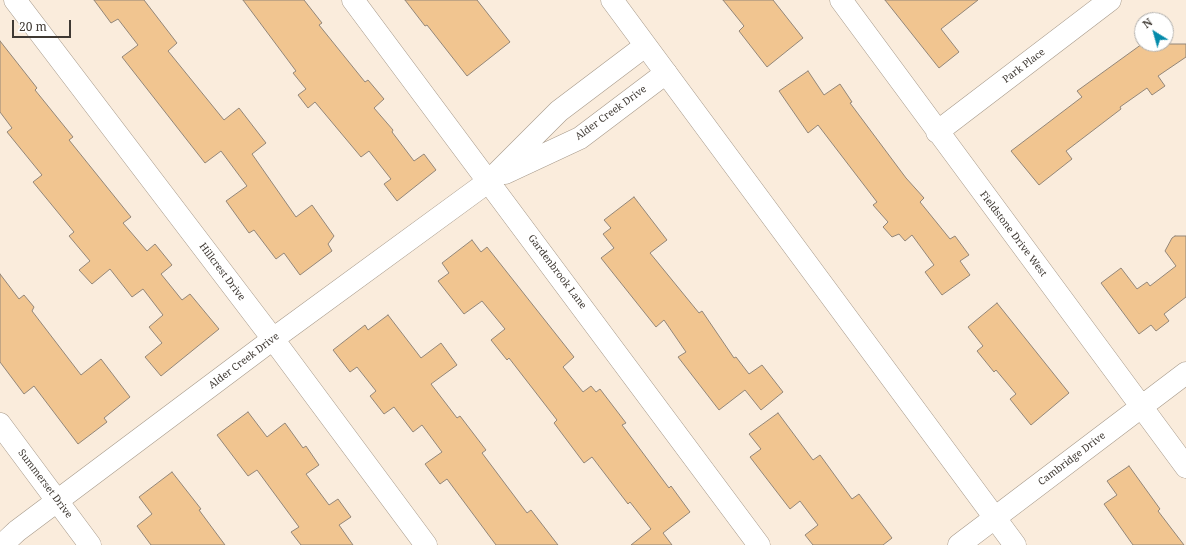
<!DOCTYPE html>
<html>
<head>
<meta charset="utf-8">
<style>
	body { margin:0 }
	#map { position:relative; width:1186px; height:545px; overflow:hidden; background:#faecdc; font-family:"Noto Serif",serif }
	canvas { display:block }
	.north { position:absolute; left:1134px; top:12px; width:40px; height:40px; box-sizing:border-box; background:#fff; border:1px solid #b2b0ad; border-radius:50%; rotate:323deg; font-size:11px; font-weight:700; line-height:16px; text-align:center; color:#3f3933 }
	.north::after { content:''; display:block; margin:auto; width:14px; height:18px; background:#048bab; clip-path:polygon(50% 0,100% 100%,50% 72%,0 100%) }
	.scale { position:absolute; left:12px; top:20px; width:59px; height:18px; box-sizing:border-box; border:2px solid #3f3933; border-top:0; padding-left:5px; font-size:12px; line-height:14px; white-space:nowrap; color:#3f3933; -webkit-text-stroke:3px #fff; paint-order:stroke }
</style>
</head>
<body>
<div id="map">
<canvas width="1186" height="545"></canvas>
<div class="north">N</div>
<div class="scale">20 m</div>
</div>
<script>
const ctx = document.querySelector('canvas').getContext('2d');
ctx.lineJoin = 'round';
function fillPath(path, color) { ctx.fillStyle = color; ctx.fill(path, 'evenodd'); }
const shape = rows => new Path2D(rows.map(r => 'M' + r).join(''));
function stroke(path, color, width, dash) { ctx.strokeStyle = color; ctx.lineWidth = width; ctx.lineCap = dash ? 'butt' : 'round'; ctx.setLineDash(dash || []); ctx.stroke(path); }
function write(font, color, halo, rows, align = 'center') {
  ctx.font = font + ' "Noto Serif",serif'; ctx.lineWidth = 3; ctx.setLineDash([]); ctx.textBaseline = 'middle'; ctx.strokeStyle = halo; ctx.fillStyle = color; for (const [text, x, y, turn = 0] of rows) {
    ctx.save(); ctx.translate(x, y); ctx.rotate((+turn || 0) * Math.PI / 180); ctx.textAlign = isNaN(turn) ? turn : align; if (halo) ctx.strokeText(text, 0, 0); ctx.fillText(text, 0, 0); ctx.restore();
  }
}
const building = shape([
	[94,0,144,0,177,43,168,51,224,120,239,108,266,143,252,154,296,217,312,205,334,236,328,244,332,251,300,275,284,253,276,259,254,230,249,233,226,201,247,186,221,151,205,163,122,57,138,45,118,19,111,23,94,0],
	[243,0,304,0,322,23,319,25,365,82,368,80,384,99,374,108,393,130,392,132,414,161,424,154,436,170,397,201,384,184,391,179,369,151,361,157,315,102,308,108,298,95,306,89,293,73,296,71,243,0],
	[405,0,477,0,510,42,467,76,427,25,425,26,405,0],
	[723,0,773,0,803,38,767,67,739,31,744,26,723,0],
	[885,0,978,0,941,29,959,52,939,68,885,0],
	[0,41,37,88,35,90,73,137,69,140,131,217,123,223,147,251,155,244,172,265,161,274,182,300,190,294,219,329,161,376,145,357,162,343,149,327,163,315,143,289,132,297,110,269,92,284,79,270,90,261,69,236,74,232,33,182,42,175,7,132,12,128,0,112,0,41],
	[1142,44,1142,47,1146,44,1186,44,1186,57,1158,76,1165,86,1152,95,1147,88,1120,107,1121,109,1066,151,1072,159,1039,185,1011,151,1082,97,1077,91,1142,44],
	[808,71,824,95,840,84,852,102,850,103,906,178,924,198,920,202,950,239,955,236,969,255,960,261,970,275,942,295,925,272,934,265,912,235,905,241,899,234,892,237,883,227,888,222,873,205,877,202,818,125,808,133,779,91,808,71],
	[634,197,667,240,650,253,699,313,702,311,734,358,736,357,749,374,762,365,783,392,761,410,745,390,719,410,678,357,686,352,664,320,656,327,601,258,614,248,603,234,611,228,604,220,634,197],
	[1175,236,1186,236,1186,297,1164,314,1169,321,1156,331,1151,325,1139,334,1101,283,1121,268,1137,289,1147,282,1150,286,1176,266,1165,251,1172,238,1175,236],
	[472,240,481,252,487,247,574,357,563,367,583,392,591,386,596,392,600,389,626,423,622,425,669,488,671,486,690,512,663,533,672,545,631,545,651,529,630,502,628,504,592,457,584,463,554,423,557,420,509,358,507,360,491,340,505,329,482,301,464,314,438,281,449,273,442,263,472,240],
	[0,274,19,299,24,295,34,307,32,311,81,375,101,359,130,397,104,418,107,422,78,444,34,386,24,394,0,362,0,274],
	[997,303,1069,393,1031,425,1010,399,1016,394,996,370,994,372,977,351,983,346,968,327,997,303],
	[388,315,421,358,441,343,457,365,431,384,457,418,460,416,486,450,482,453,527,513,531,510,558,545,496,545,447,479,440,484,425,464,442,452,422,425,413,432,394,407,384,414,370,396,376,391,357,367,350,372,333,350,365,325,368,330,388,315],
	[248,412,267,437,285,423,303,448,306,446,319,465,306,474,329,505,338,499,351,517,339,525,353,545,301,545,291,532,299,527,257,470,248,476,217,435,248,412],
	[778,413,813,460,820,455,852,499,859,494,892,538,883,545,813,545,805,535,818,525,800,501,790,509,750,457,761,449,749,434,778,413],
	[1129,466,1160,509,1158,511,1184,545,1133,545,1104,504,1117,495,1107,481,1129,466],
	[172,472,201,509,199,510,225,545,151,545,137,526,152,514,139,497,172,472]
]);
fillPath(building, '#f1c590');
stroke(building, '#938678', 1);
const minor = shape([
	[15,0,273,339,426,545],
	[353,0,759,545],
	[841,0,1186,467],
	[937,132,1110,0],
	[505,173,580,138,666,73],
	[0,424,90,545],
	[2,545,17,531,273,339,489,181,559,111,645,46],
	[959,545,1186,373]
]);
const tertiary = shape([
	[612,0,1015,545]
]);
stroke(minor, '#a6998a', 23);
stroke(tertiary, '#a6998a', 23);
stroke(minor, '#fff', 22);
stroke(tertiary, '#fff', 22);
write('10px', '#3f3933', '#fff', [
	["Park Place",1024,66,-37],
	["Alder Creek Drive",611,113,-36],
	["Fieldstone Drive West",1013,234,53],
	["Hillcrest Drive",222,272,53],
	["Gardenbrook Lane",557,272,53],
	["Alder Creek Drive",244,361,-37],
	["Cambridge Drive",1072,459,-37],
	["Summerset Drive",45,484,53]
]);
</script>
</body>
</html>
